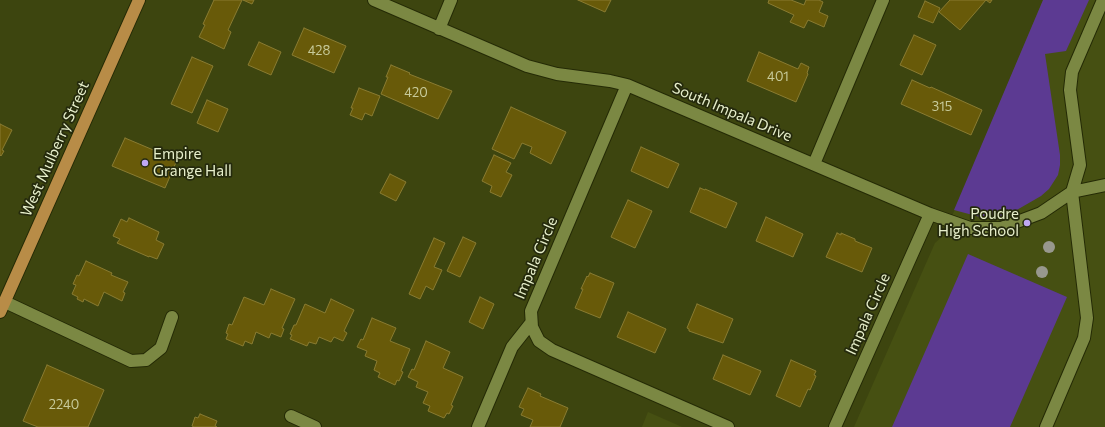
<!DOCTYPE html>
<html>
<head>
<meta charset="utf-8">
<style>
	body { margin:0 }
	canvas { display:block; background:#3d450f }
</style>
</head>
<body>
<canvas width="1105" height="427"></canvas>
<script>
const ctx = document.querySelector('canvas').getContext('2d');
ctx.lineJoin = 'round';
function fillPath(path, color) { ctx.fillStyle = color; ctx.fill(path, 'evenodd'); }
const shape = rows => new Path2D(rows.map(r => 'M' + r).join(''));
function stroke(path, color, width, dash) { ctx.strokeStyle = color; ctx.lineWidth = width; ctx.lineCap = dash ? 'butt' : 'round'; ctx.setLineDash(dash || []); ctx.stroke(path); }
function write(font, color, halo, rows, align = 'center') {
  ctx.font = font + ' Commissioner,sans-serif'; ctx.lineWidth = 3.5; ctx.setLineDash([]); ctx.textBaseline = 'middle'; ctx.strokeStyle = halo; ctx.fillStyle = color; for (const [text, x, y, turn = 0] of rows) {
    ctx.save(); ctx.translate(x, y); ctx.rotate((+turn || 0) * Math.PI / 180); ctx.textAlign = isNaN(turn) ? turn : align; if (halo) ctx.strokeText(text, 0, 0); ctx.fillText(text, 0, 0); ctx.restore();
  }
}
fillPath(shape([
	[1043,0,1105,0,1105,427,854,427,935,243,944,235],
	[648,412,682,427,642,427]
]), '#465012');
fillPath(shape([
	[1043,0,1089,0,1066,51,1045,54,1060,155,1060,165,1058,175,1049,189,1041,196,1015,211,998,218,980,217,954,210],
	[968,254,1067,297,1010,427,892,427]
]), '#5c3a92');
const building = shape([
	[214,0,242,0,228,30,231,32,224,49,199,37,205,25,203,24,214,0],
	[243,0,254,0,252,4,243,0],
	[578,0,611,0,605,12,578,0],
	[769,0,791,0,804,5,806,0,819,0,823,2,819,12,828,16,824,27,808,20,804,28,790,22,794,15,768,3,769,0],
	[950,0,992,0,990,3,986,0,960,30,939,12,950,0],
	[925,1,940,8,933,23,918,17,925,1],
	[304,28,346,46,334,73,292,55,304,28],
	[914,35,936,45,922,75,900,65,914,35],
	[259,42,281,52,271,75,248,65,259,42],
	[759,52,798,69,801,63,809,67,807,73,808,74,796,102,747,81,759,52],
	[192,57,213,66,192,113,171,104,192,57],
	[391,65,410,73,409,74,452,91,438,119,381,94,388,77,386,77,391,65],
	[912,80,930,88,931,87,982,110,971,135,901,104,912,80],
	[359,88,380,96,372,116,365,113,362,120,350,115,353,108,351,108,359,88],
	[207,100,228,109,218,132,197,123,207,100],
	[511,107,566,132,551,164,530,153,532,147,522,143,514,159,492,149,511,107],
	[0,124,12,130,2,150,4,151,1,156,0,155,0,124],
	[125,138,177,160,165,188,112,166,125,138],
	[641,147,679,164,668,188,631,171,641,147],
	[494,155,511,163,506,172,512,175,501,197,490,192,492,186,482,181,494,155],
	[390,174,406,182,396,201,380,193,390,174],
	[700,188,705,190,705,189,737,203,726,228,690,212,700,188],
	[628,200,652,211,635,248,611,237,628,200],
	[766,217,803,234,793,257,756,241,766,217],
	[129,218,159,232,156,240,164,244,157,259,149,256,149,257,117,243,120,239,113,236,121,219,127,222,129,218],
	[837,233,841,235,841,233,855,239,855,241,872,248,862,272,826,257,837,233],
	[463,237,476,243,460,277,447,271,463,237],
	[434,238,445,243,434,267,442,270,433,290,426,286,420,299,409,294,434,238],
	[86,261,112,273,111,275,128,282,123,292,125,293,122,301,104,292,98,306,84,299,83,302,77,299,78,297,72,294,76,285,73,284,77,275,79,276,86,261],
	[590,273,614,283,600,318,575,308,583,289,581,289,587,276,588,277,590,273],
	[271,289,295,299,282,328,284,329,281,337,271,333,269,338,256,332,252,344,245,341,243,346,226,339,228,334,226,333,229,324,232,325,244,297,264,305,271,289],
	[480,297,494,304,483,329,469,322,480,297],
	[331,299,354,310,344,331,347,333,343,341,334,337,331,342,319,337,316,344,309,342,307,346,290,339,292,335,290,334,294,325,296,325,305,304,325,313,331,299],
	[697,304,733,319,723,343,689,331,689,329,687,328,697,304],
	[628,312,666,329,655,353,617,337,628,312],
	[372,318,396,328,390,341,410,349,401,371,403,372,399,381,397,380,395,385,378,377,380,373,374,370,377,361,365,356,367,351,357,347,361,339,363,340,372,318],
	[426,341,450,352,443,368,463,377,451,405,453,406,449,414,447,413,444,418,428,411,430,406,423,403,428,392,416,387,418,382,408,377,412,369,414,370,426,341],
	[723,355,761,371,750,395,713,379,723,355],
	[791,360,816,371,814,375,816,376,810,390,808,389,800,407,776,396,791,360],
	[47,365,104,390,88,427,38,427,23,421,47,365],
	[528,388,541,394,540,396,568,408,560,427,530,427,533,420,521,415,524,409,519,407,528,388],
	[200,414,217,421,215,426,217,427,194,427,192,426,195,417,198,418,200,414]
]);
fillPath(building, '#685a09');
stroke(building, '#897b31', 1);
const minor = shape([
	[374,0,527,66,557,74,610,81,627,85,930,214,970,228,1001,228,1041,213,1072,192,1105,185],
	[439,29,451,0],
	[627,85,531,311,532,327,539,341,552,350,728,427],
	[814,164,883,0],
	[5,302,131,361,146,360,161,348,172,317],
	[291,416,315,427],
	[478,427,512,347,531,323],
	[835,427,930,214],
	[1046,427,1084,338,1087,318,1072,192,1080,165,1070,90,1072,72,1103,0]
]);
const major = shape([
	[0,312,139,0]
]);
stroke(minor, '#242a05', 14);
stroke(major, '#242a05', 14);
stroke(minor, '#7b8843', 12);
stroke(major, '#b88c47', 12);
ctx.fillStyle = '#98988e';
for (const [x, y] of [
	[1049,247],
	[1042,272]
]) { ctx.beginPath(); ctx.arc(x, y, 6, 0, 2 * Math.PI); ctx.fill(); }
for (const [x, y, r, color] of [
	[145,163,4,"#c0a8f4"],
	[1027,223,4,"#c0a8f4"]
]) { const dot = new Path2D(); dot.arc(x, y, r, 0, 2 * Math.PI); ctx.fillStyle = color; ctx.fill(dot); stroke(dot, '#252a0d', 1.5); }
write('13px', '#c7ca9a', null, [
	["428",319,51],
	["401",778,77],
	["420",416,93],
	["315",942,107],
	["2240",64,405]
]);
write('15px', '#e7efcb', '#252a0d', [
	["South Impala Drive",732,112,23],
	["West Mulberry Street",55,149,-66],
	["Impala Circle",536,258,-67],
	["Impala Circle",868,314,-66]
]);
write('15px', '#e7efcb', '#252a0d', [
	["Empire",153,154],
	["Grange Hall",153,171],
	["Poudre",1019,214,"right"],
	["High School",1019,231,"right"]
], 'left');
</script>
</body>
</html>
